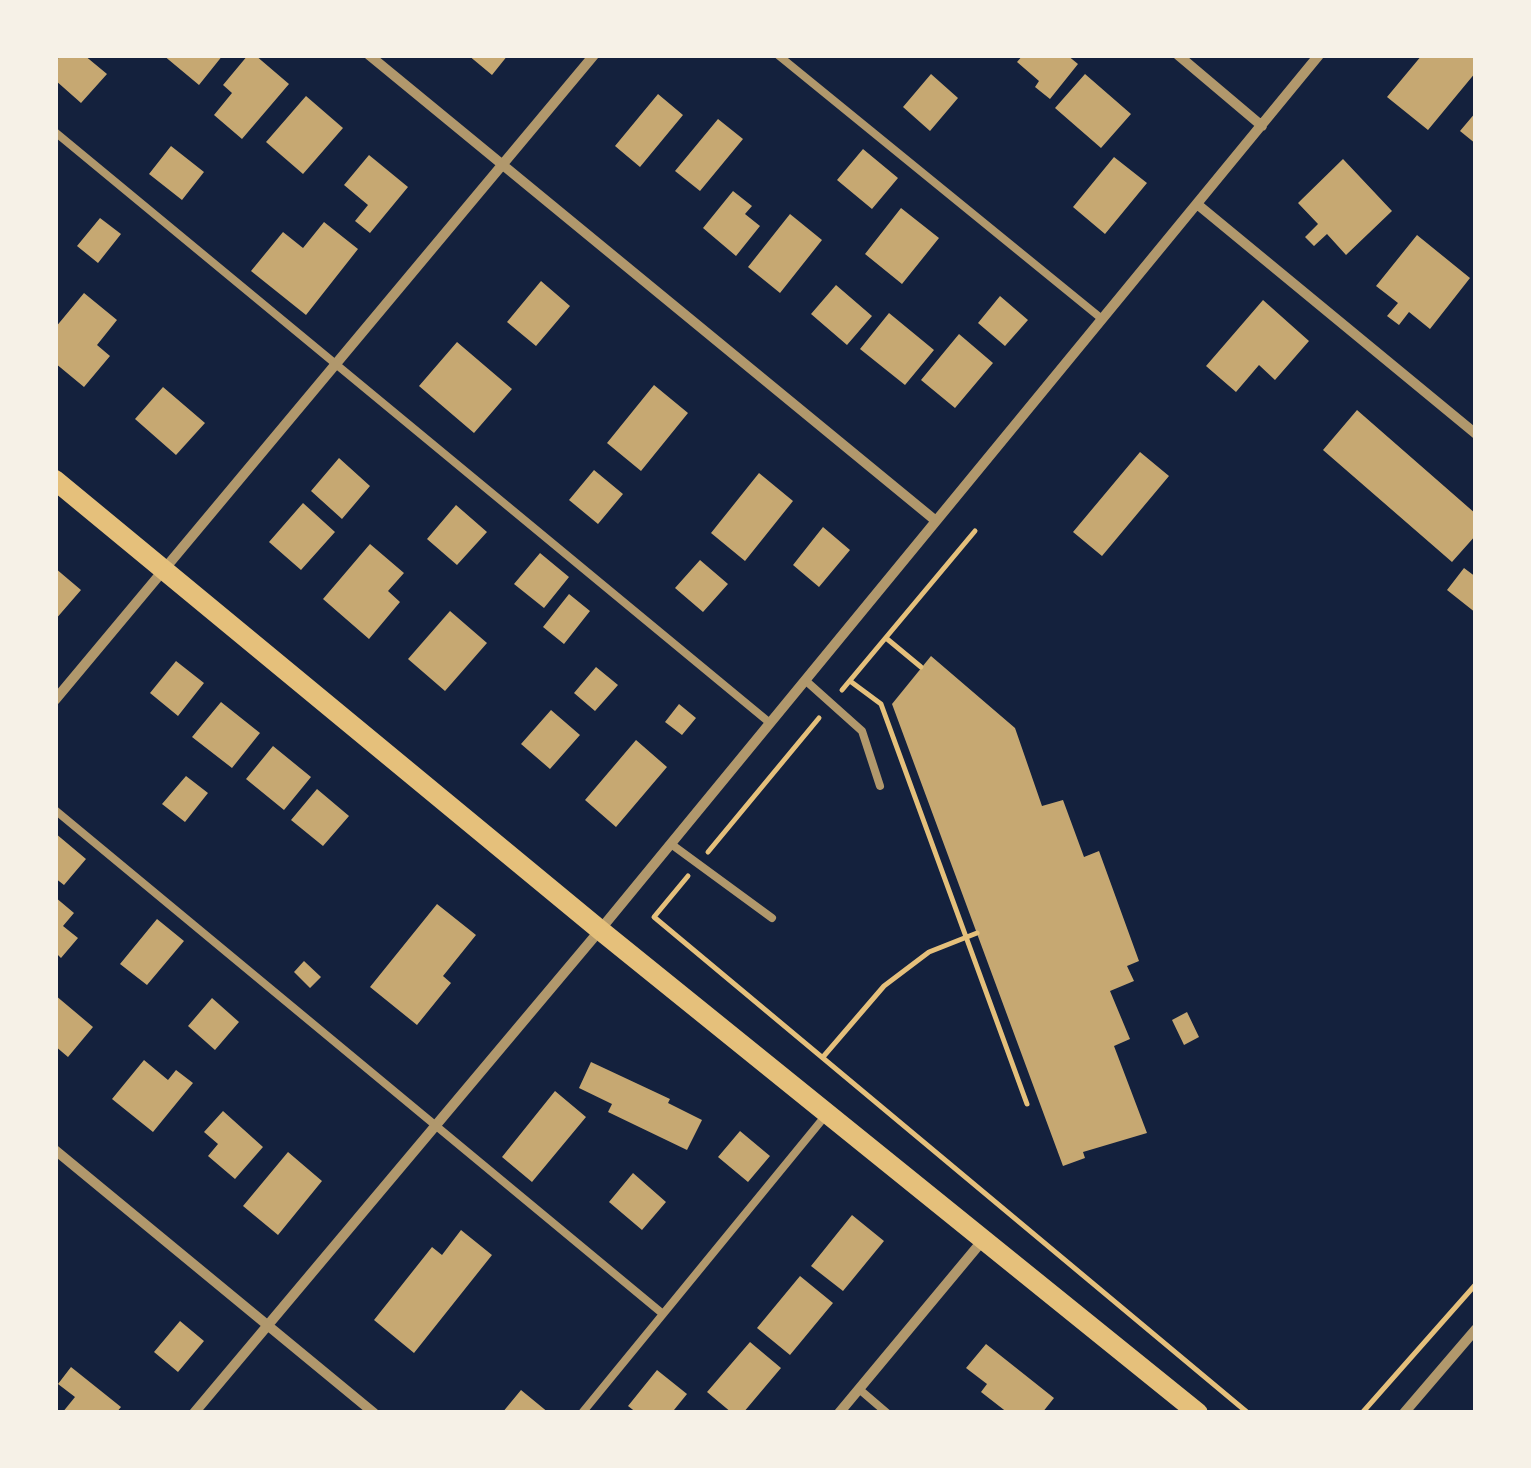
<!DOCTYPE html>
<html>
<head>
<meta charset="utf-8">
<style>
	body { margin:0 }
	#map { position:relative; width:1531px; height:1468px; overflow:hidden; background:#14213d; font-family:"Exo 2",sans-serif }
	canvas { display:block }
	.frame { position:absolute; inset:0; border:58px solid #f6f1e7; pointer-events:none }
</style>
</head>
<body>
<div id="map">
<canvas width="1531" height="1468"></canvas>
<div class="frame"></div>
</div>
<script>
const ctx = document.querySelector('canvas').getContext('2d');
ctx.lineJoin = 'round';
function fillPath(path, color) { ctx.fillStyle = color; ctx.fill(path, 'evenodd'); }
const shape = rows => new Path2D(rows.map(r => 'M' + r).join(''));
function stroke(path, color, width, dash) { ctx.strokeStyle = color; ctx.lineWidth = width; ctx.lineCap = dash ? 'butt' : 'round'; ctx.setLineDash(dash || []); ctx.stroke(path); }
fillPath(shape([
	[61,55,84,55,107,74,81,103,55,80,55,62],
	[163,55,223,55,199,85],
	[248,55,255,55,289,84,242,139,214,115,232,93,223,85],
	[468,55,508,55,492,75],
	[1023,55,1067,55,1078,64,1050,99,1035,87,1039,81,1017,62],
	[1422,55,1476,55,1476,72,1428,130,1387,97],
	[931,74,958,98,930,131,903,107],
	[1085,74,1131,114,1101,148,1055,108],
	[658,94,683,115,640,167,615,146],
	[306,96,343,128,303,174,266,142],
	[1476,112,1476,144,1460,131],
	[718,119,743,139,700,191,675,171],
	[171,146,204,172,182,200,149,174],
	[863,149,898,178,872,209,837,180],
	[369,155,408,187,370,233,355,221,368,205,344,185],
	[1114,157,1147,183,1105,234,1073,207],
	[1343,159,1392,211,1346,255,1327,234,1314,246,1305,237,1318,224,1298,203],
	[733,191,752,206,745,214,760,226,736,256,703,228],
	[901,208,939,238,902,284,865,254],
	[790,214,822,240,780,293,748,267],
	[100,218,121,234,98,263,77,246],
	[324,222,358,249,306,315,251,271,283,232,303,248],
	[1417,235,1470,278,1430,329,1409,312,1399,325,1387,316,1398,303,1376,286],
	[541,281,570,306,536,346,507,322],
	[836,285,872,316,847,345,811,314],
	[84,293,117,320,97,345,110,356,84,387,55,363,55,328],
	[1000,296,1028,320,1005,346,978,323],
	[1263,300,1309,341,1275,380,1259,365,1236,392,1206,366],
	[889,313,934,350,905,385,860,349],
	[959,334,993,363,955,408,921,380],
	[457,342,512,389,474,433,419,386],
	[654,385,688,413,641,471,607,443],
	[163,387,205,423,176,455,135,419],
	[1357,410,1476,514,1476,535,1452,562,1323,450],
	[1140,452,1169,476,1102,556,1073,532],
	[339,458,370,486,342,519,311,491],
	[594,470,623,494,598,524,569,500],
	[759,473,793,501,745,561,711,533],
	[303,503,335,532,301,570,269,542],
	[456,505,487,532,457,565,427,539],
	[823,527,850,550,819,587,793,565],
	[370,544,404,573,388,591,400,602,369,639,323,599],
	[540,553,569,577,544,608,514,584],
	[700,560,728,584,703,612,675,588],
	[55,568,81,590,55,620],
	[1464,568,1476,577,1476,613,1447,590],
	[569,594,590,611,564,644,543,627],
	[450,611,487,643,445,691,408,659],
	[931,656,1015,728,1042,806,1063,800,1084,857,1099,851,1139,961,1127,966,1134,981,1110,991,1130,1039,1114,1046,1147,1133,1083,1152,1085,1158,1063,1166,892,704],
	[176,661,204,683,178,716,150,693],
	[596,667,618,685,595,711,574,693],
	[221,702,260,733,232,768,192,737],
	[679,704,696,718,682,735,665,722],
	[551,710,580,735,550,769,521,744],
	[636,740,667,767,616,827,585,800],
	[273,746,311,777,284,810,246,779],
	[186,776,208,793,185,822,162,804],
	[317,789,349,816,323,846,291,820],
	[55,833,86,859,64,885,55,878],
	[55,897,74,913,63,926,78,938,61,958,55,952],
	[437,904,476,935,443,976,451,983,417,1025,370,987],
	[157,919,184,941,147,985,120,964],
	[304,961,321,977,310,988,294,972],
	[55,995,93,1027,68,1057,55,1046],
	[212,998,239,1022,215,1050,188,1026],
	[1187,1012,1199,1037,1184,1045,1172,1020],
	[144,1060,168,1080,176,1070,193,1083,153,1132,112,1099],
	[591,1062,670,1099,668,1103,702,1120,687,1150,608,1112,612,1104,579,1088],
	[555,1091,586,1117,532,1182,502,1157],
	[223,1111,263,1147,235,1179,208,1156,218,1144,204,1132],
	[740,1131,770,1156,748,1182,718,1157],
	[288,1152,322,1181,278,1235,243,1206],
	[633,1173,666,1202,642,1230,609,1202],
	[852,1215,884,1241,843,1291,811,1266],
	[461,1230,492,1255,414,1353,374,1320,432,1247,442,1255],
	[800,1276,833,1303,790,1355,757,1328],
	[180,1321,204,1341,178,1372,154,1352],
	[750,1342,781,1368,743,1413,732,1413,707,1392],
	[986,1344,1054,1398,1042,1413,1008,1413,981,1392,987,1384,966,1368],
	[71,1367,121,1407,116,1413,62,1413,75,1397,58,1384],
	[657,1370,687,1394,674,1410,678,1413,637,1413,628,1406],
	[521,1390,549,1413,502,1413]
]), '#c6a872');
stroke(shape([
	[886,638,921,667],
	[850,681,881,704,1027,1104],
	[842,690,975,531],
	[708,852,819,718],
	[688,876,654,917,1248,1413],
	[823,1057,884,986,929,952,977,933],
	[1362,1413,1476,1284]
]), '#e5c07b', 5);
stroke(shape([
	[778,55,1102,319],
	[55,132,770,723],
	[805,680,862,731,880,786],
	[55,810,663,1314],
	[671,844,772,918],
	[859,1389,887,1413],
	[582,1413,826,1115]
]), '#b1986c', 8);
stroke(shape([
	[369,55,936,521],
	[1178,55,1262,126],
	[1197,204,1476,434],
	[55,700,594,55],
	[55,1150,374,1413],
	[194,1413,600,930,1319,55],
	[839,1413,983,1240],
	[1404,1413,1476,1329]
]), '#b1986c', 10);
stroke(shape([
	[55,480,600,930,1198,1413]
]), '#e5c07b', 20);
</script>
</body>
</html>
